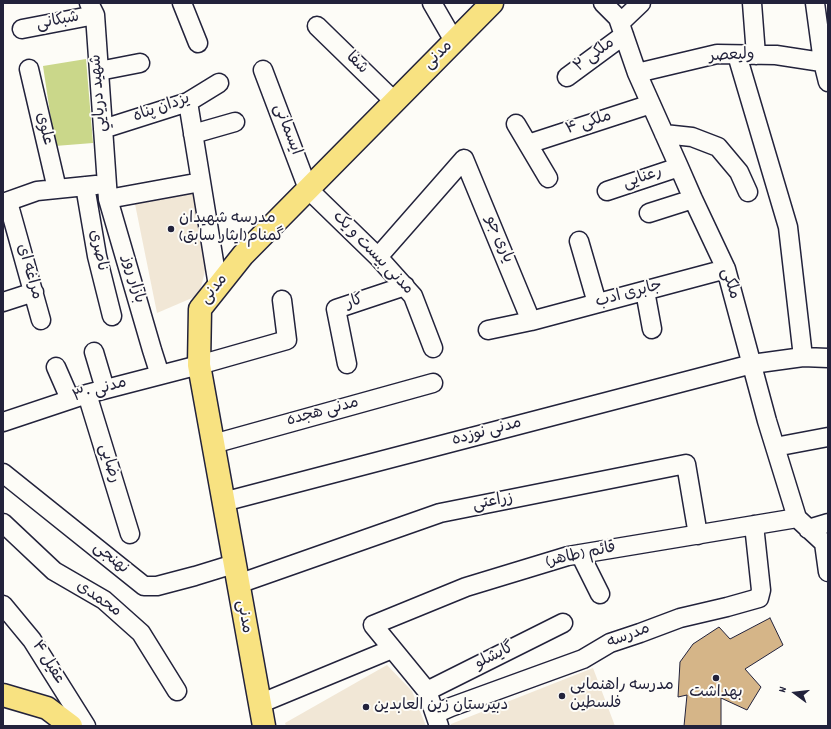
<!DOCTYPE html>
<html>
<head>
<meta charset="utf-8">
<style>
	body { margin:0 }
	#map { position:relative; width:831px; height:729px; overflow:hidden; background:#fdfcf7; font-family:Dekko,sans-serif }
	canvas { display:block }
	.frame { position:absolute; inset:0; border:4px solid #22223b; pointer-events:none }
	.north { position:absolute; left:775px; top:673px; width:40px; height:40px; -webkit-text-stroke:3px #fdfcf7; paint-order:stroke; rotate:285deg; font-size:11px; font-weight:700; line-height:16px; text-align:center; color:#22223b }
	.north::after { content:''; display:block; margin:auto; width:14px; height:18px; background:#22223b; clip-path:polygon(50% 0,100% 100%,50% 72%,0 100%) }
</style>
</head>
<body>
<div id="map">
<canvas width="831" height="729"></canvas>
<div class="frame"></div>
<div class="north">N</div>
</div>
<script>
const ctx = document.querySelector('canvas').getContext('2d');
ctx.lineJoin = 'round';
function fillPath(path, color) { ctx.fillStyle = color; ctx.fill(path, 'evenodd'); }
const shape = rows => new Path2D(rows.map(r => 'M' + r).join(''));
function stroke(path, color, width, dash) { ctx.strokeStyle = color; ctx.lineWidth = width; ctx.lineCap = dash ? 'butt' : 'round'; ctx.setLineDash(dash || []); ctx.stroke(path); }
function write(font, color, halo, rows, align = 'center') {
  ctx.font = font + ' Dekko,"Playpen Sans Arabic",sans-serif'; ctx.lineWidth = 4; ctx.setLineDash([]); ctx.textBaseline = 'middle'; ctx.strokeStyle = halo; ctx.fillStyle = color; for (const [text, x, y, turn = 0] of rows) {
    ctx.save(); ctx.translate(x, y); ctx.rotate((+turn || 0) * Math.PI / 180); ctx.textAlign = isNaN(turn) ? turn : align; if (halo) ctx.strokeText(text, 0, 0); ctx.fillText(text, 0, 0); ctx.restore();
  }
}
fillPath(shape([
	[193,189,209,255,199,295,157,313,135,204],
	[387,665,412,691,426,726,286,726,285,723],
	[593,668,615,726,451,726,451,724]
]), '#f1e7d6');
fillPath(shape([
	[86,59,93,143,55,146,43,66]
]), '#cad78a');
const building = shape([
	[770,618,783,645,745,669,761,687,747,710,721,698,721,726,684,726,687,695,678,697,680,662,693,644,719,627,730,639,770,618]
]);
fillPath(building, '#d5b588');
stroke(building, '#22223b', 1);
const minor = shape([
	[89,3,95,15,108,199,152,350,160,375],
	[182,3,198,43],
	[432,3,454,41],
	[603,3,618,18,637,73,679,167,693,199,726,269,767,421,797,518,824,543,828,572],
	[752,3,756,55],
	[815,3,823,62,828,82],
	[620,23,641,3],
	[317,26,395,102],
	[22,29,95,15],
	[737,55,788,227,803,357],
	[29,69,57,189],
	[263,70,308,189,378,257,413,296,433,348],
	[99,71,140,63],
	[637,73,717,54,776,55,828,63],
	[567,77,624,35],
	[188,102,218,286],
	[516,124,548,178],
	[103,129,188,102,219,83],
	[193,134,235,122],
	[664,134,692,137,718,147,739,172,748,192],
	[528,144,651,104],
	[85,186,97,256,112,316],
	[607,191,679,167],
	[108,199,201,182],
	[8,202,41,320],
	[3,203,37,191,96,185],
	[649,213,693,199],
	[579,241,597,303],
	[378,257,464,159,531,321],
	[645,291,652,329],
	[3,302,34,292],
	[488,330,531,321,726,269],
	[94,352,105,389],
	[347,364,336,309,405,286],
	[56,367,70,399],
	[87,394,130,534],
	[3,422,87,394,199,365,287,340,282,300],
	[213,444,433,383],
	[775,447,828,437],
	[3,473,144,586,157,586,195,576,234,564],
	[223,502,752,364,803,357,828,358],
	[3,523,54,571,104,600,141,633,177,691],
	[808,529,828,523],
	[580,554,600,594],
	[238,584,440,513,686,464,698,535],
	[3,605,32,640,86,726],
	[427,691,563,623],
	[259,704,392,649],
	[435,714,451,707,583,659,610,643,640,633,680,618,727,607,759,598,761,590,754,525],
	[439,726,427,691,373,625,466,587,568,556,797,518]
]);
const major = shape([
	[3,695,47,708,71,726],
	[264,726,199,365,200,309,243,255,492,3]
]);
stroke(minor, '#22223b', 21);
stroke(major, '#22223b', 25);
stroke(minor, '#fdfcf7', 18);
stroke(major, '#f8e281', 22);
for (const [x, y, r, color] of [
	[171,229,4,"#22223b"],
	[716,678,4,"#22223b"],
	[562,696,4,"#22223b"],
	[366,707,4,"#22223b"]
]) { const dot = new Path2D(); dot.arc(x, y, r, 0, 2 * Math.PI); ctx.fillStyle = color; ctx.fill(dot); stroke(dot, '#fdfcf7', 1.5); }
write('16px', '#22223b', '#fdfcf7', [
	["شبکانی",58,22,-11],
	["مدنی",439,56,-45],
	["ملکی ۲",595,56,-37],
	["ولیعصر",732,57,-3],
	["شفا",356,64,44],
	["شهيد دريايي",100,93,-94],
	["یزدان پناه",162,109,-19],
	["ملکی ۴",589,124,-18],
	["علوی",43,129,77],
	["ایسمانی",286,130,69],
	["رعنایی",643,179,-19],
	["یاری جو",498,240,67],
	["ناصری",97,251,78],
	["مدنی بیست و یک",372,254,46],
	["مراغه ای",28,272,74],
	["بازار روز",132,280,74],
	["ملکی",729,284,73],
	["مدنی",215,290,-51],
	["جابری ادب",629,295,-15],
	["کار",355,303,-18],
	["مدنی ۳۰",100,391,-16],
	["مدنی هجده",323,413,-15],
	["مدنی نوزده",487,433,-15],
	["رضایی",108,464,73],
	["زراعتی",493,503,-11],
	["قائم (طاهر)",581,556,-12],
	["نهنجی",110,559,39],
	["محمدی",98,600,35],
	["مدنی",243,617,80],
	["مدرسه",629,637,-21],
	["گایشلو",495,657,-26],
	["عقیل ۴",47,663,58]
]);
write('16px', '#22223b', '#fdfcf7', [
	["مدرسه شهیدان",179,220],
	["گمنام(ایثار سابق)",179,238],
	["مدرسه راهنمایی",570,687],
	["فلسطین",570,705],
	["بهداشت",716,694,"center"],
	["دبیرستان زین العابدین",374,707]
], 'left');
</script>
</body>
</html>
